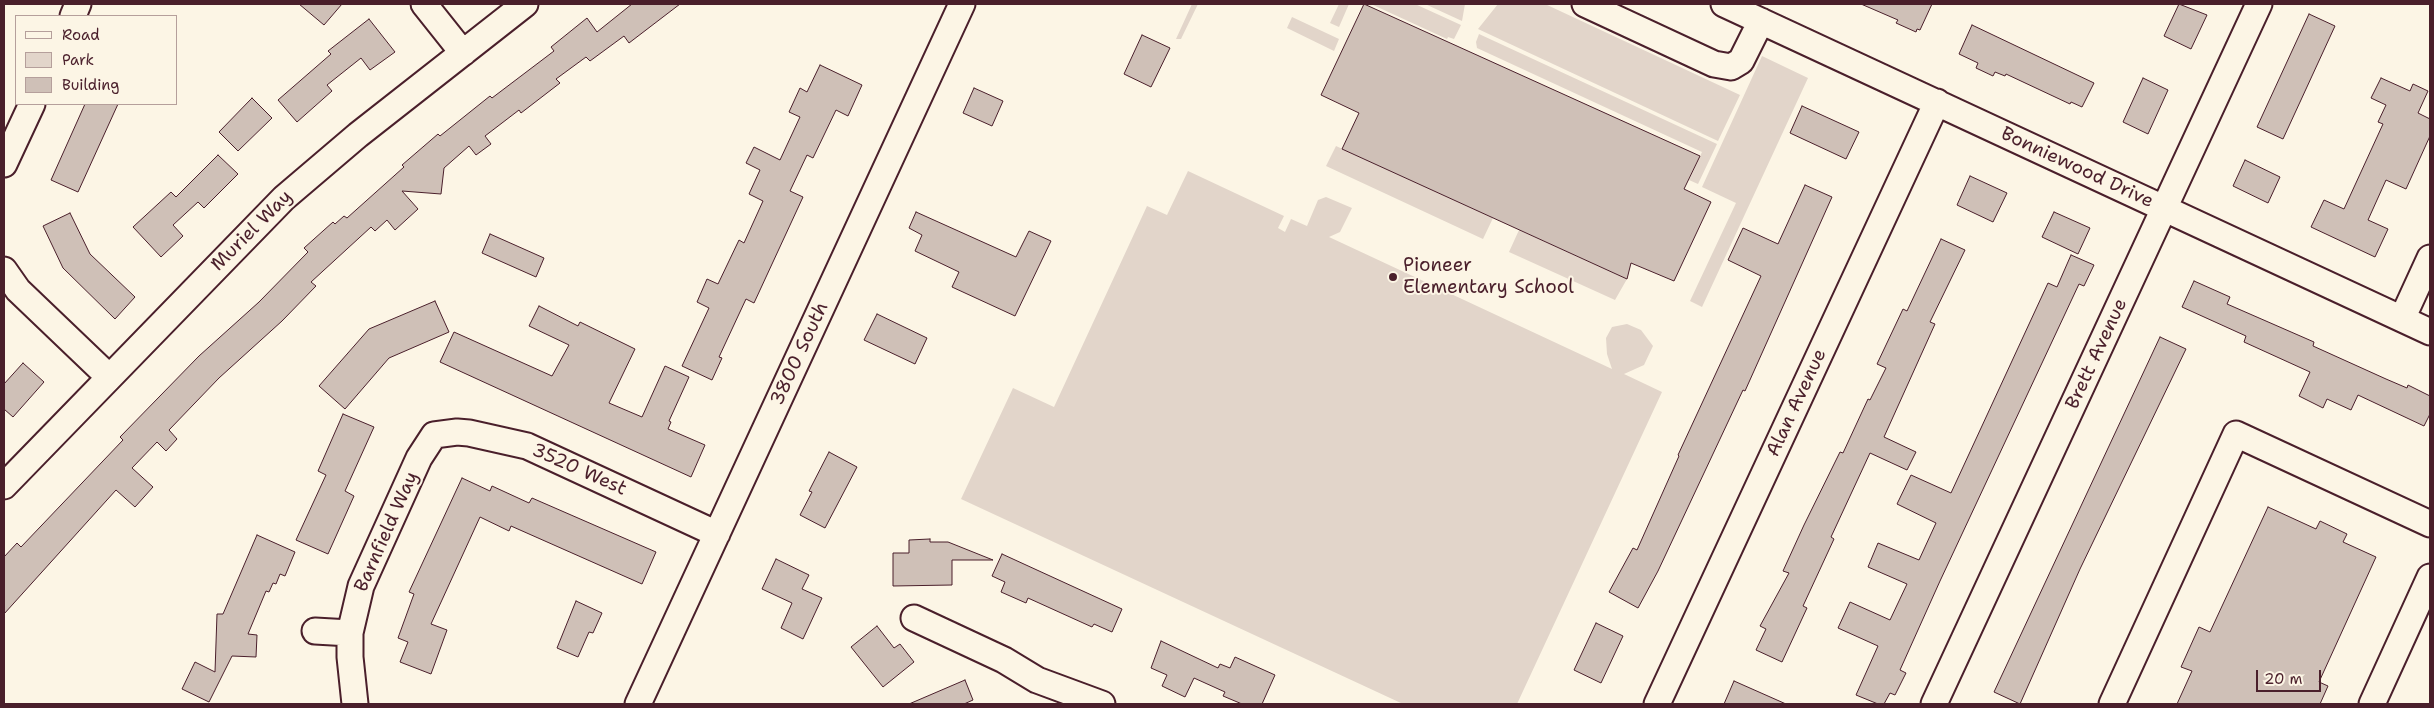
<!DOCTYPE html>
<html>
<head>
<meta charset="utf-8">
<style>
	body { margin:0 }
	#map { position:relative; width:2434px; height:708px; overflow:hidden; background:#fcf5e5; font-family:"Shantell Sans",sans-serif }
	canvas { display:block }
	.frame { position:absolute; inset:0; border:5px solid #4a1f2b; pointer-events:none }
	.legend { position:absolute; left:15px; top:15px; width:162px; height:90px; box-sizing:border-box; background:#fcf5e5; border:1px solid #b59f9b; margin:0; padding:6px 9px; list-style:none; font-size:15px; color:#4a1f2b }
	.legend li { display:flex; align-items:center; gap:10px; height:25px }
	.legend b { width:25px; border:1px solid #b59f9b }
	.scale { position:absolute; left:2256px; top:670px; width:65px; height:22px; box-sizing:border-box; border:2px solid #4a1f2b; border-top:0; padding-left:6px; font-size:15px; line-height:18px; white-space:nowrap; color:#4a1f2b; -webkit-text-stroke:4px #fcf5e5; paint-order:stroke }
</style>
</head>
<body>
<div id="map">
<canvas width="2434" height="708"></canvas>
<div class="frame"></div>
<ul class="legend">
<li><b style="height:6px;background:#fcf5e5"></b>Road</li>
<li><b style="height:14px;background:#e2d5ca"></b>Park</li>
<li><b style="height:14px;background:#cfc0b7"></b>Building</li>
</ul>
<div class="scale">20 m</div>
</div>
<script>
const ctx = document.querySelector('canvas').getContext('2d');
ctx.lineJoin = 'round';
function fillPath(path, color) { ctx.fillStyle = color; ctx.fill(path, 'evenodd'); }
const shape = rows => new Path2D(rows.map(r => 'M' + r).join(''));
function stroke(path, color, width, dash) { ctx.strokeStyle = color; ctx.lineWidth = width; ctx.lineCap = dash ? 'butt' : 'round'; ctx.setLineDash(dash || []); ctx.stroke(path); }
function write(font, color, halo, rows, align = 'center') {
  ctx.font = font + ' "Shantell Sans",sans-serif'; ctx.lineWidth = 4; ctx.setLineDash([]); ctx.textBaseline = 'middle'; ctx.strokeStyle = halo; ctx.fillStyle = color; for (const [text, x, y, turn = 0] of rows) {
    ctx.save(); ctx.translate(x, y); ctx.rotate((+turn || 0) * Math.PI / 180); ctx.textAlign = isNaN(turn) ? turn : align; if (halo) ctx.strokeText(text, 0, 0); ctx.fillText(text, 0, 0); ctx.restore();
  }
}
fillPath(shape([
	[1192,4,1198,4,1181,39,1176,39],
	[1339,4,1349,4,1339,27,1330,23],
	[1371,4,1415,4,1461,25,1454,39,1448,37,1447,39],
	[1425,4,1465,4,1462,21],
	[1498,4,1545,4,1740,95,1718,141,1478,29],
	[1292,17,1339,39,1334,51,1287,28],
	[1479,34,1717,144,1698,184,1689,180,1702,152,1477,48,1476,42],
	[1762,56,1808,78,1702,307,1690,301,1736,203,1702,187],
	[1336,146,1493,218,1483,239,1326,166],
	[1188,171,1284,216,1278,228,1285,232,1291,219,1307,226,1318,200,1326,197,1352,208,1340,232,1329,237,1612,369,1607,354,1606,338,1612,327,1627,324,1641,330,1653,346,1644,365,1624,374,1662,392,1517,704,1403,704,961,499,1013,388,1054,407,1147,206,1167,215],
	[1519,230,1627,279,1615,300,1509,252]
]), '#e2d5ca');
const building = shape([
	[299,4,342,4,324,25,299,4],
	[632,4,680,4,629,43,624,36,590,61,586,57,556,79,560,83,521,113,519,110,485,136,491,144,476,155,469,146,444,168,441,194,402,191,418,209,395,230,387,220,375,231,371,227,311,282,316,286,282,321,219,378,169,430,177,439,166,451,157,442,132,468,153,487,135,507,116,490,4,614,4,557,17,543,21,547,123,440,120,437,199,356,259,302,308,252,304,248,333,222,335,224,344,216,347,218,404,167,402,165,438,134,440,136,490,96,492,98,554,51,551,47,587,18,597,32,632,4],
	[1364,4,1700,156,1684,189,1711,202,1674,281,1631,263,1627,279,1342,149,1359,113,1321,95,1364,4],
	[1861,4,1932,4,1920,30,1917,29,1916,32,1896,23,1898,20,1861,4],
	[2179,4,2207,15,2191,49,2164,36,2179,4],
	[2309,14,2335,26,2283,139,2257,127,2309,14],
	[369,19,395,52,370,70,361,58,327,85,332,91,297,122,278,100,331,54,328,51,369,19],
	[1972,25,2094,83,2082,107,2071,102,2070,104,2006,74,2005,76,1995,72,1993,76,1976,68,1978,63,1959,54,1972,25],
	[1142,35,1170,48,1151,87,1124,74,1142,35],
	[820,65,862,85,848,116,836,110,813,158,807,155,790,191,803,197,754,303,746,299,719,357,722,358,712,380,682,366,709,308,697,302,707,279,718,284,739,240,744,243,763,201,749,194,760,170,746,163,754,147,780,160,800,117,789,112,800,88,807,92,820,65],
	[2143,78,2168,90,2148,134,2123,122,2143,78],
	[2381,78,2410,91,2413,84,2428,91,2418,113,2430,119,2430,136,2406,189,2386,180,2368,220,2388,229,2375,257,2311,227,2324,200,2344,209,2383,124,2378,122,2386,105,2371,98,2381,78],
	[974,88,1003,101,992,126,963,113,974,88],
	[252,98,272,118,238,151,219,132,252,98],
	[85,104,118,104,78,192,51,180,85,104],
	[1802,106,1859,132,1846,159,1790,133,1802,106],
	[218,155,238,174,204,208,198,202,173,225,183,236,161,257,133,227,171,192,176,197,218,155],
	[2245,160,2280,177,2268,203,2233,186,2245,160],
	[1970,176,2007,193,1993,222,1957,205,1970,176],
	[1805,185,1832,197,1745,391,1743,390,1658,571,1638,608,1609,592,1633,548,1637,550,1679,456,1678,455,1761,276,1728,260,1743,228,1778,244,1805,185],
	[916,212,1016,257,1029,231,1051,241,1015,316,952,287,959,272,915,251,922,235,909,228,916,212],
	[2054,212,2090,228,2078,254,2042,237,2054,212],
	[70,213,90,254,135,297,115,319,63,268,43,226,70,213],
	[490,234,544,258,536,277,482,253,490,234],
	[1941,239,1965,250,1930,322,1935,324,1884,437,1916,452,1907,470,1870,453,1831,537,1834,539,1803,606,1807,608,1782,662,1756,650,1766,629,1760,626,1789,573,1783,571,1804,525,1840,452,1843,453,1868,399,1870,400,1886,368,1877,364,1903,309,1907,311,1941,239],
	[2071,255,2094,265,2084,286,2079,284,1940,581,1900,670,1906,673,1895,695,1890,693,1884,704,1878,704,1856,695,1878,646,1838,628,1850,602,1890,620,1907,584,1868,567,1878,543,1919,560,1936,523,1897,504,1911,475,1951,493,2048,283,2057,287,2071,255],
	[2194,281,2230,297,2227,304,2314,342,2313,346,2386,379,2407,388,2408,385,2430,396,2430,414,2424,426,2358,395,2351,410,2327,399,2323,408,2299,396,2310,372,2244,342,2246,336,2182,307,2194,281],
	[435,301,449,332,389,358,345,409,319,386,369,329,435,301],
	[539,306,578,326,580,322,635,349,609,403,642,417,665,366,689,377,669,421,671,422,668,429,705,445,691,477,440,362,454,332,552,376,569,345,529,326,539,306],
	[877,314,927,338,915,364,864,340,877,314],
	[2160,337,2186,349,2080,569,2020,704,1994,692,2160,337],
	[23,363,44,382,13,417,4,409,4,384,23,363],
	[343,414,374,427,345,491,354,496,328,554,296,540,326,475,318,471,343,414],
	[829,452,857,467,825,528,800,515,812,492,809,491,829,452],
	[462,478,490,491,492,486,529,503,532,498,656,552,642,584,511,526,509,531,480,517,431,624,447,630,431,674,400,662,408,642,398,638,414,594,409,592,462,478],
	[2268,507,2316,529,2320,521,2347,534,2343,542,2376,557,2319,682,2328,686,2320,704,2177,704,2192,671,2181,667,2199,627,2210,632,2268,507],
	[257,535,295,552,285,576,280,574,276,584,273,583,269,592,266,591,248,634,257,635,256,657,232,656,209,702,182,689,195,662,215,672,217,614,223,614,257,535],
	[930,539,930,542,948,542,993,560,952,560,952,585,893,586,893,553,909,553,909,540,930,539],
	[1002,554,1122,609,1112,632,1094,624,1092,627,1028,598,1026,603,1001,592,1005,582,992,576,1002,554],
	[776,559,809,575,802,589,822,598,803,639,781,628,792,603,762,589,776,559],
	[576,601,602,613,593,633,589,632,578,657,557,648,576,601],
	[1596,623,1623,636,1601,683,1574,670,1596,623],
	[877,626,894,648,900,644,914,662,883,687,851,647,877,626],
	[1161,641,1218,668,1220,664,1230,668,1235,657,1275,675,1262,704,1242,704,1223,696,1225,692,1194,678,1185,697,1162,686,1167,675,1151,668,1161,641],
	[965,680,973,700,964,704,909,704,965,680],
	[1734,681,1786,704,1724,704,1734,681]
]);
fillPath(building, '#cfc0b7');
stroke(building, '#4a1f2b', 1);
const minor = shape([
	[424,4,463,53],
	[1585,4,1714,64,1731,67,1741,61,1761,21],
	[1724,4,2430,332],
	[73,16,78,4],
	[4,164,32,104],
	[4,270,18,290,109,377],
	[2402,319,2430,258],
	[4,486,284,198,358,135,525,4],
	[914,618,1004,660,1037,680,1102,704],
	[315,631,350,633],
	[355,704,350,657,350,633,361,586,419,458,434,435,457,432,469,433,527,446,717,534],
	[638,704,962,4],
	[1657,704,1937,102],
	[1934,704,2259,4],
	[2112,704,2236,434,2430,524],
	[2372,704,2430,577]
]);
stroke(minor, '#4a1f2b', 29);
stroke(minor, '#fcf5e5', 25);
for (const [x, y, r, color] of [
	[1393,277,5,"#4a1f2b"]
]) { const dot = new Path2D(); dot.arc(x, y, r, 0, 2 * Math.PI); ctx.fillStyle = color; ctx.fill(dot); stroke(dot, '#fcf5e5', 2); }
write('19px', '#4a1f2b', '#fcf5e5', [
	["Bonniewood Drive",2077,168,25],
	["Muriel Way",252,231,-45],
	["3800 South",800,354,-65],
	["Brett Avenue",2097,354,-65],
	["Alan Avenue",1797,403,-65],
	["3520 West",579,470,24],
	["Barnfield Way",387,532,-66]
]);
write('19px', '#4a1f2b', '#fcf5e5', [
	["Pioneer",1403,266],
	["Elementary School",1403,288]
], 'left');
</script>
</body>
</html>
